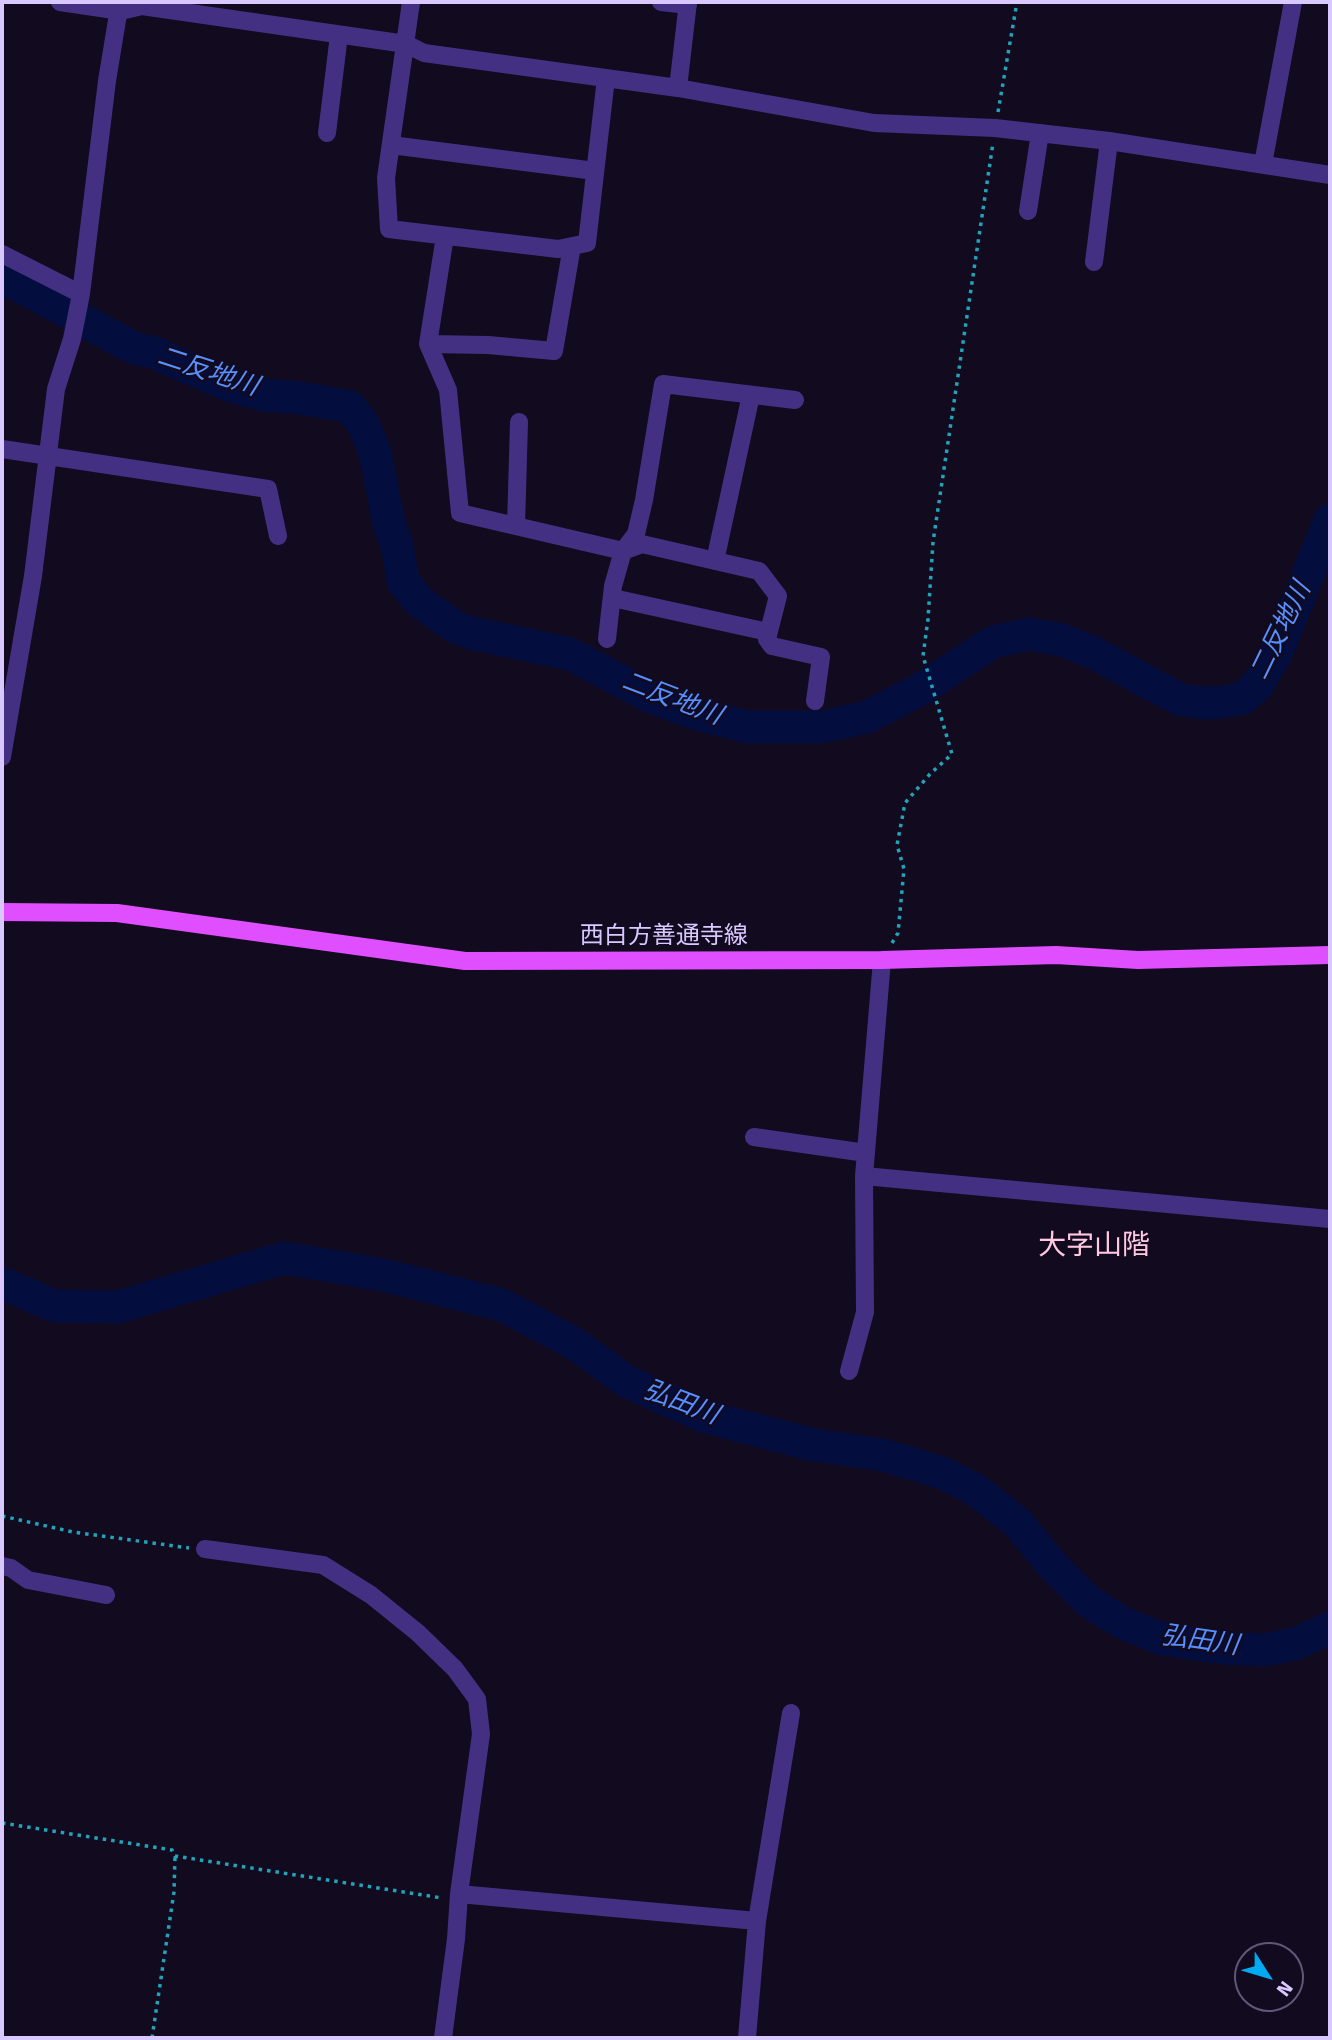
<!DOCTYPE html>
<html>
<head>
<meta charset="utf-8">
<style>
	body { margin:0 }
	#map { position:relative; width:1332px; height:2040px; overflow:hidden; background:#120a1f; font-family:"Fira Sans",sans-serif }
	canvas { display:block }
	.frame { position:absolute; inset:0; border:4px solid #d9c8ff; pointer-events:none }
	.north { position:absolute; left:1234px; top:1942px; width:70px; height:70px; box-sizing:border-box; background:#120a1f; border:2px solid #625679; border-radius:50%; rotate:127deg; font-size:19px; font-weight:700; line-height:28px; text-align:center; color:#d9c8ff }
	.north::after { content:''; display:block; margin:auto; width:24px; height:32px; background:#00aaf3; clip-path:polygon(50% 0,100% 100%,50% 72%,0 100%) }
</style>
</head>
<body>
<div id="map">
<canvas width="1332" height="2040"></canvas>
<div class="frame"></div>
<div class="north">N</div>
</div>
<script>
const ctx = document.querySelector('canvas').getContext('2d');
ctx.lineJoin = 'round';
const shape = rows => new Path2D(rows.map(r => 'M' + r).join(''));
function stroke(path, color, width, dash) { ctx.strokeStyle = color; ctx.lineWidth = width; ctx.lineCap = dash ? 'butt' : 'round'; ctx.setLineDash(dash || []); ctx.stroke(path); }
function write(font, color, halo, rows, align = 'center') {
  ctx.font = font + ' "Fira Sans","Noto Sans JP",sans-serif'; ctx.lineWidth = 5; ctx.setLineDash([]); ctx.textBaseline = 'middle'; ctx.strokeStyle = halo; ctx.fillStyle = color; for (const [text, x, y, turn = 0] of rows) {
    ctx.save(); ctx.translate(x, y); ctx.rotate((+turn || 0) * Math.PI / 180); ctx.textAlign = isNaN(turn) ? turn : align; if (halo) ctx.strokeText(text, 0, 0); ctx.fillText(text, 0, 0); ctx.restore();
  }
}
stroke(shape([
	[2,279,21,287,134,348,155,353,228,385,264,395,301,398,350,407,363,424,375,452,389,524,397,545,403,581,420,602,454,626,471,633,570,654,649,696,697,714,748,727,822,727,867,717,921,689,993,642,1029,634,1062,640,1096,654,1181,700,1204,703,1225,702,1243,698,1257,686,1278,649,1330,520],
	[2,1283,54,1306,118,1307,284,1258,383,1275,502,1305,575,1344,626,1381,703,1416,813,1445,883,1455,942,1473,976,1490,1018,1523,1053,1566,1089,1602,1123,1623,1162,1639,1222,1648,1264,1650,1295,1644,1330,1628]
]), '#040e3e', 33);
stroke(shape([
	[998,112,1017,2],
	[892,943,898,933,904,869,897,845,905,803,930,774,952,754,923,656,928,619,933,542,993,143],
	[2,1516,73,1532,189,1548],
	[2,1823,172,1850,175,1856,442,1898],
	[152,2038,174,1892,175,1856]
]), '#21a4b9', 3.5, [3.5, 5]);
stroke(shape([
	[60,2,121,11,142,6,406,44,424,53,678,88,874,123,995,128,1109,141,1330,175],
	[411,2,386,178,389,229,558,249,587,243,606,78],
	[661,2,688,5],
	[678,88,688,2],
	[327,133,339,35],
	[391,145,595,171],
	[1263,164,1293,2],
	[1028,211,1040,133],
	[445,236,428,344,448,390,460,513,623,551,642,544,759,571,778,596,767,639,772,646,821,657,815,701],
	[2,254,81,294],
	[1094,262,1109,141],
	[428,344,488,345,554,351,572,246],
	[2,449,268,489,278,536],
	[516,526,519,422],
	[715,561,751,395],
	[613,598,768,632],
	[607,639,613,586,623,551,636,534,644,500,663,384,795,400],
	[2,757,33,576,56,389,72,339,81,294,107,81,120,2],
	[754,1137,866,1153],
	[864,1176,1330,1219],
	[849,1371,865,1312,864,1176,882,960],
	[205,1549,323,1565,371,1595,418,1633,455,1669,477,1699,481,1734,459,1894,456,1939,443,2038],
	[2,1566,11,1568,28,1580,106,1595],
	[459,1894,757,1921],
	[747,2038,757,1921,791,1713]
]), '#443083', 18);
stroke(shape([
	[2,912,117,913,465,961,882,960,1056,955,1138,960,1330,955]
]), '#e04fff', 18);
write('24px', '#d9c8ff', '#120a1f', [
	["西白方善通寺線",664,936]
]);
write('italic 26px', '#568fff', '#120a1f', [
	["二反地川",208,372,18],
	["二反地川",1281,631,-64],
	["二反地川",672,699,21],
	["弘田川",681,1403,21],
	["弘田川",1200,1641,8]
]);
write('28px', '#ffcae1', '#120a1f', [
	["大字山階",1094,1246]
]);
</script>
</body>
</html>
